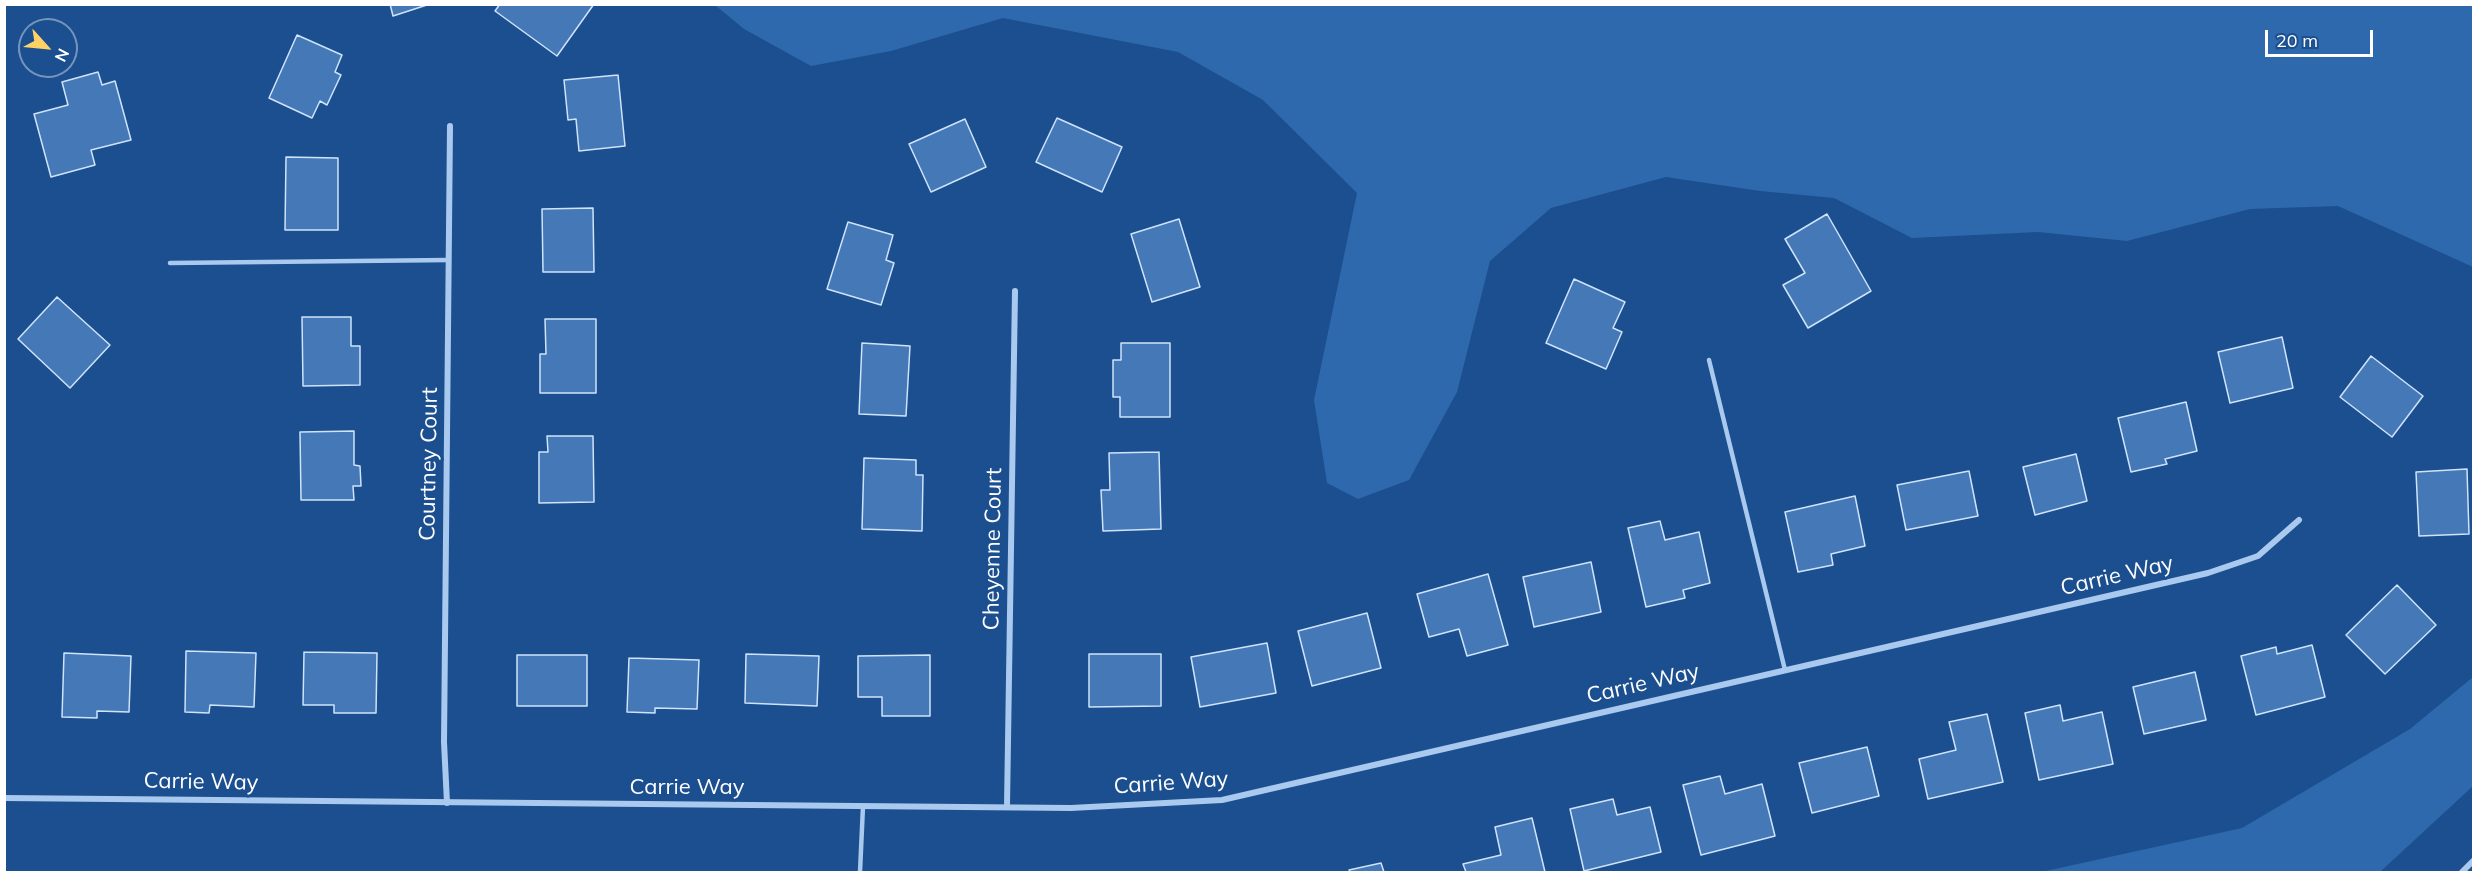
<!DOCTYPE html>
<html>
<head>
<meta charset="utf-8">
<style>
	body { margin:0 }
	#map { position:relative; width:2478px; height:877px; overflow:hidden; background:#1b4f8f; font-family:Mulish,sans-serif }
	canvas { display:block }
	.frame { position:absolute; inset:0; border:6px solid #fff; pointer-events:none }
	.north { position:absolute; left:18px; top:18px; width:60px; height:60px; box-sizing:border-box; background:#1b4f8f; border:2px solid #7695bc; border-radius:50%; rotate:117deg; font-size:16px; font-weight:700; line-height:24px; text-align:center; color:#fff }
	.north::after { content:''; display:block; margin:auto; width:21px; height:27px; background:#ffd166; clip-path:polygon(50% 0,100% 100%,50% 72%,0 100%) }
	.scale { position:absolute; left:2265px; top:30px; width:108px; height:27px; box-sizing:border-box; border:3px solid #fff; border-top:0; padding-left:8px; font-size:18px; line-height:21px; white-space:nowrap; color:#fff; -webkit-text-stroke:4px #1b4f8f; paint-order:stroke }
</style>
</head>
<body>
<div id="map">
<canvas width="2478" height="877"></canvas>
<div class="frame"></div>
<div class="north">N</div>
<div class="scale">20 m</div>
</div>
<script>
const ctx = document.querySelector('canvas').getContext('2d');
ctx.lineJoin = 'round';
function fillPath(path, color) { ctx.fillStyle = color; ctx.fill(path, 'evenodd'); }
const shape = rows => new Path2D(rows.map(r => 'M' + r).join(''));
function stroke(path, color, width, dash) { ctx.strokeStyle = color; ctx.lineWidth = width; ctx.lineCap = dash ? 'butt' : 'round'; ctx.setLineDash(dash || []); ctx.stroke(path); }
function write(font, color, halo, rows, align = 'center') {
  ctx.font = font + ' Mulish,sans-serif'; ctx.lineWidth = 6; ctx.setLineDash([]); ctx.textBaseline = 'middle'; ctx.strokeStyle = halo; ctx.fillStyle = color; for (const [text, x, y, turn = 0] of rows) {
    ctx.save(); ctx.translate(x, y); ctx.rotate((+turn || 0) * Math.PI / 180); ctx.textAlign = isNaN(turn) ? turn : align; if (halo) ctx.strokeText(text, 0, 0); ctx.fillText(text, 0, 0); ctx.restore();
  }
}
fillPath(shape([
	[715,5,2473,5,2473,267,2338,206,2250,209,2127,241,2038,232,1912,238,1834,198,1760,191,1666,177,1551,208,1490,261,1457,392,1409,480,1358,499,1327,483,1314,400,1357,193,1263,100,1178,52,1003,18,891,51,811,66,744,29],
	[2473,677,2473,786,2380,872,2041,872,2242,828,2410,729]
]), '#2e69ad');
const building = shape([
	[390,4,430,4,393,16,390,4],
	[500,4,594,4,557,56,495,11,500,4],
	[297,35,342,55,335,72,341,75,327,105,320,101,312,118,269,98,297,35],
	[98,72,102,85,115,81,131,140,91,150,95,165,51,177,34,114,68,105,62,82,98,72],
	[618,75,625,146,579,151,576,119,568,120,564,80,618,75],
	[1057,118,1122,147,1102,192,1036,162,1057,118],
	[965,119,986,167,931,192,909,144,965,119],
	[286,157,338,158,338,230,285,230,286,157],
	[593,208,594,272,543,272,542,209,593,208],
	[1827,214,1871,291,1808,328,1783,285,1805,273,1785,239,1827,214],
	[1179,219,1200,287,1152,302,1131,234,1179,219],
	[848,222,893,235,886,260,894,263,881,305,827,289,848,222],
	[1574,279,1625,302,1613,328,1622,332,1606,369,1546,343,1574,279],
	[57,297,110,345,70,388,18,339,57,297],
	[302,317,351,317,351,346,360,346,360,385,303,386,302,317],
	[545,319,596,319,596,393,540,393,540,354,546,354,545,319],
	[2282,337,2293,388,2230,403,2218,352,2282,337],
	[862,343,910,346,906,416,859,414,862,343],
	[1121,343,1170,343,1170,417,1120,417,1120,397,1113,397,1113,360,1121,360,1121,343],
	[2371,356,2423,396,2392,437,2340,397,2371,356],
	[2186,402,2197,451,2165,459,2167,464,2131,472,2118,418,2186,402],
	[354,431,354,465,360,466,361,486,353,486,354,500,301,500,300,432,354,431],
	[547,436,593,436,594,502,539,503,539,452,548,452,547,436],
	[1159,452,1161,529,1103,531,1101,490,1110,490,1109,453,1159,452],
	[2076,454,2087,501,2035,515,2023,467,2076,454],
	[864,458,916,460,916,475,923,475,922,531,862,529,864,458],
	[2467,469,2469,534,2419,536,2416,472,2467,469],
	[1969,471,1978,516,1906,530,1897,485,1969,471],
	[1855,496,1865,546,1831,554,1833,565,1798,572,1785,512,1855,496],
	[1660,521,1665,540,1699,532,1710,583,1683,590,1685,598,1646,607,1628,528,1660,521],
	[1591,562,1601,612,1534,627,1523,577,1591,562],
	[1488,574,1508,645,1467,656,1459,629,1429,637,1417,594,1488,574],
	[2397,585,2436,625,2385,674,2346,635,2397,585],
	[1367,613,1381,668,1312,686,1298,631,1367,613],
	[1267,643,1276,693,1200,707,1191,657,1267,643],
	[2312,645,2325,697,2256,715,2241,656,2276,647,2277,654,2312,645],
	[186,651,256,653,254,707,210,705,209,713,185,712,186,651],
	[304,652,377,653,376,713,334,713,334,705,303,705,304,652],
	[64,653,131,656,129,712,97,711,97,718,62,717,64,653],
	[746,654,819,656,817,706,745,703,746,654],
	[1089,654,1161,654,1161,706,1089,707,1089,654],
	[517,655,587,655,587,706,517,706,517,655],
	[930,655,930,716,882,716,882,697,858,697,858,656,930,655],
	[629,658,699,660,697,709,655,708,655,713,627,712,629,658],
	[2195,672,2206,720,2144,734,2133,687,2195,672],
	[2060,705,2063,721,2102,712,2113,764,2039,780,2025,713,2060,705],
	[1987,714,2003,782,1928,799,1919,759,1956,750,1949,722,1987,714],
	[1867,747,1879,796,1812,813,1799,763,1867,747],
	[1720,776,1725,794,1762,784,1775,836,1701,855,1683,785,1720,776],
	[1613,799,1617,815,1650,807,1661,852,1584,871,1570,809,1613,799],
	[1532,818,1545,872,1466,872,1463,864,1501,855,1495,827,1532,818],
	[1381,863,1384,872,1350,872,1349,870,1381,863]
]);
fillPath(building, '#4478b7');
stroke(building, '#cfe3fa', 1.5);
stroke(shape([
	[170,263,449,260],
	[1709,360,1785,670],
	[860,872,863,806]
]), '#a9c9ee', 4.5);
stroke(shape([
	[4,798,1071,808,1222,800,2208,573,2258,556,2299,520],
	[447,803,444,742,450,126],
	[1007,806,1015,291],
	[2462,872,2474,860]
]), '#a9c9ee', 6);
write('22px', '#fff', '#1b4f8f', [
	["Courtney Court",429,464,-89],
	["Cheyenne Court",993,549,-89],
	["Carrie Way",2117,576,-13],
	["Carrie Way",1643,684,-13],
	["Carrie Way",201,782,1],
	["Carrie Way",1171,783,-4],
	["Carrie Way",687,787]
]);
</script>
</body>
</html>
